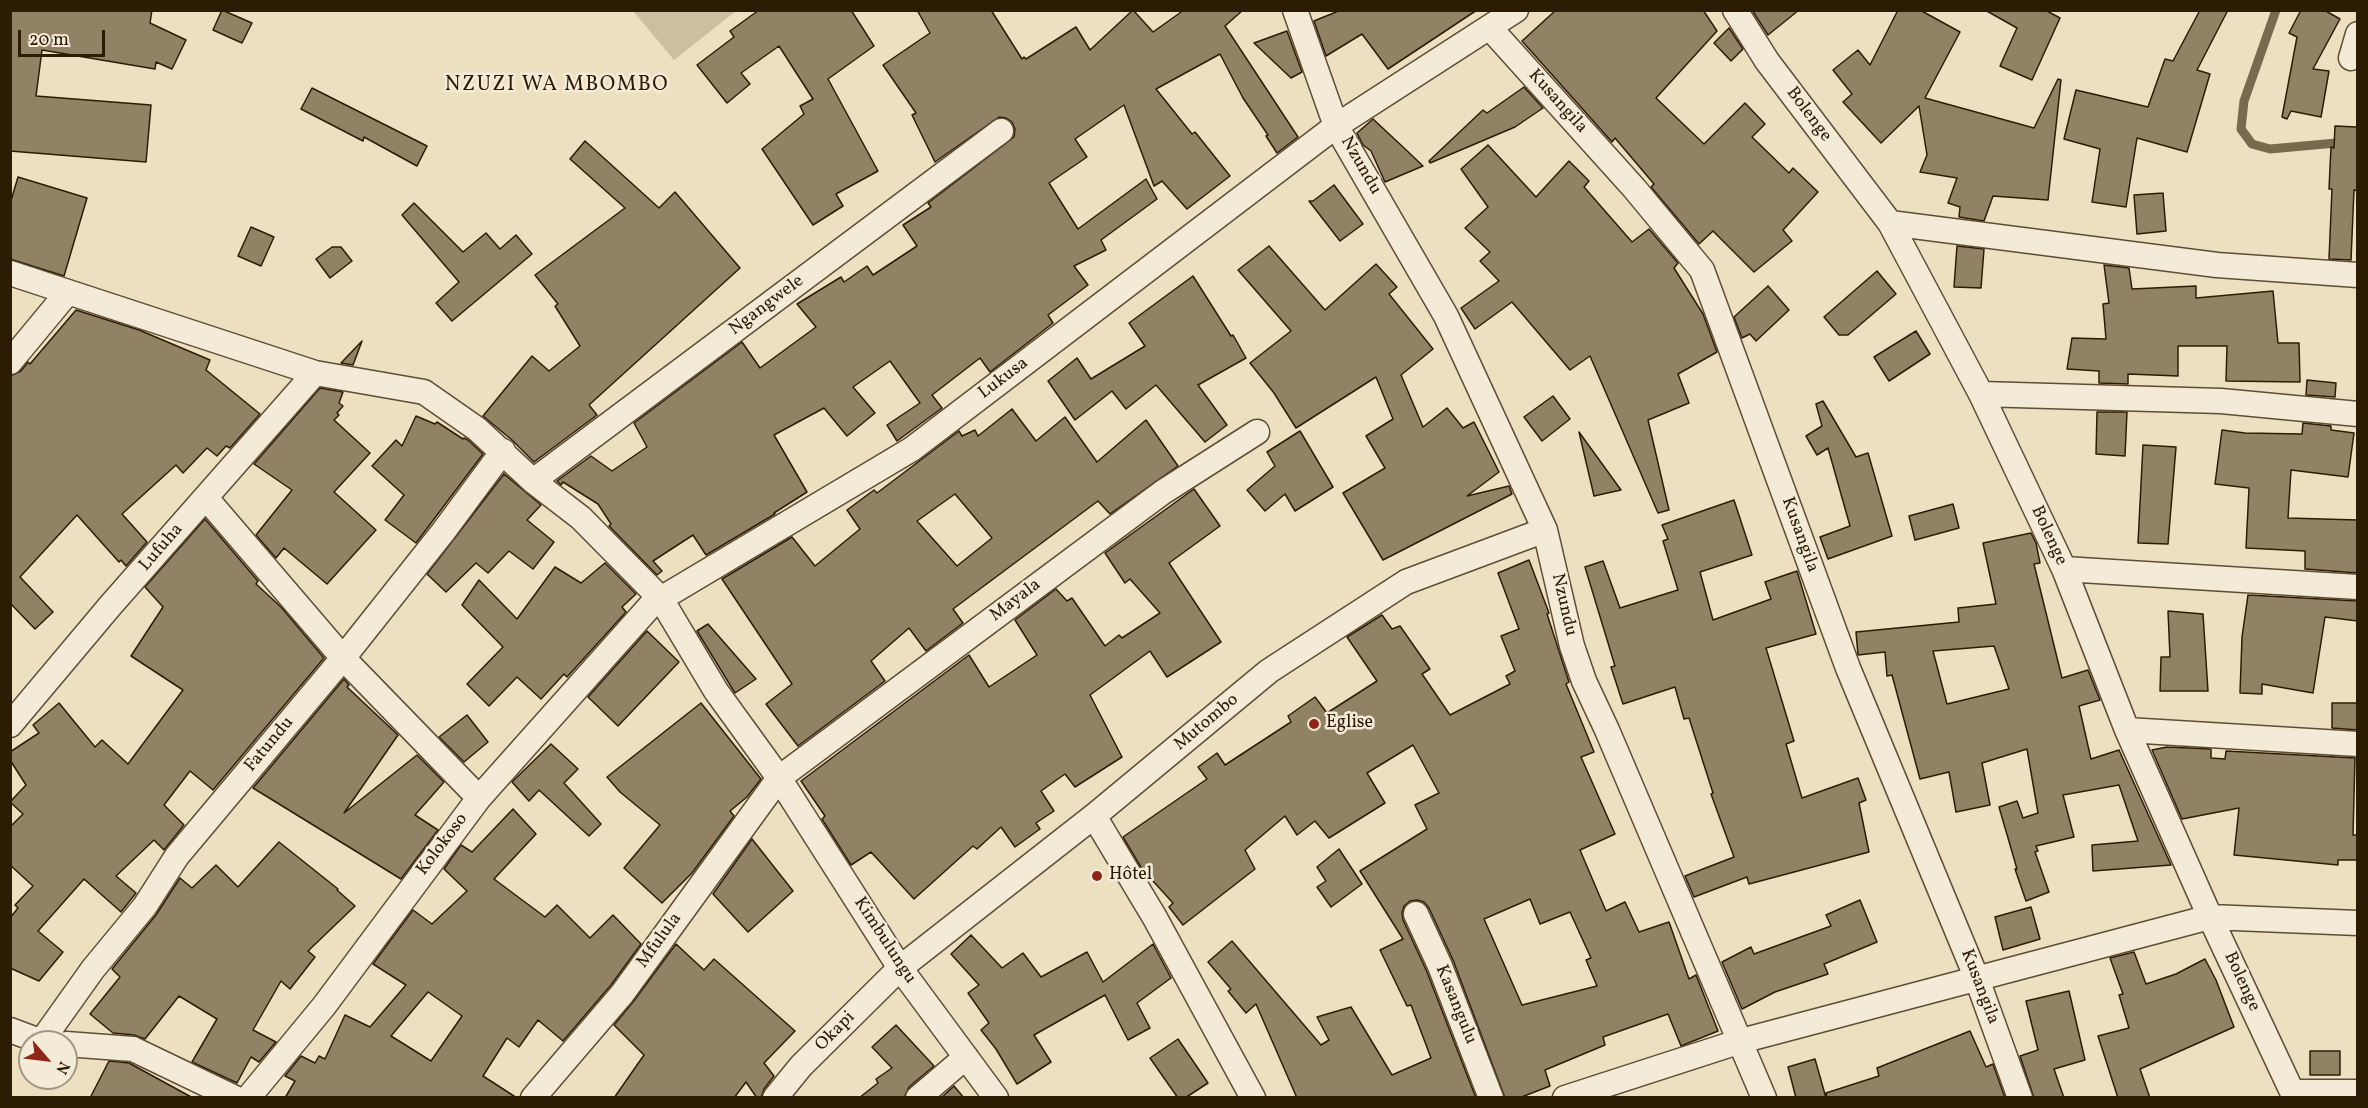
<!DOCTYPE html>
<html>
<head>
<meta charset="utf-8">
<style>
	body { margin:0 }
	#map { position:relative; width:2368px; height:1108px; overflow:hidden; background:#ede0c1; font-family:Vollkorn,serif }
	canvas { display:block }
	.frame { position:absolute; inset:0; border:12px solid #2d1c04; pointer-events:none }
	.north { position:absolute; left:18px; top:1030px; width:60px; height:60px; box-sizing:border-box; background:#f3ebd7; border:2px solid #a49883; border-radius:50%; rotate:118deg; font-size:16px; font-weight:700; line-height:24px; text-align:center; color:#2d1c04 }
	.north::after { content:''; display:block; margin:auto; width:21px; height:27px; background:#8f2418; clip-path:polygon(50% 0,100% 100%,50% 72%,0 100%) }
	.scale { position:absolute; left:18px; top:30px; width:87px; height:27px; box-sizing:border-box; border:3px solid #2d1c04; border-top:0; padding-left:8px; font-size:18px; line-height:21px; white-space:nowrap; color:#2d1c04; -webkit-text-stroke:4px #f3ebd7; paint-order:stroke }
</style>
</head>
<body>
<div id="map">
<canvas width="2368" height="1108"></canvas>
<div class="frame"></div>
<div class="north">N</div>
<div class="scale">20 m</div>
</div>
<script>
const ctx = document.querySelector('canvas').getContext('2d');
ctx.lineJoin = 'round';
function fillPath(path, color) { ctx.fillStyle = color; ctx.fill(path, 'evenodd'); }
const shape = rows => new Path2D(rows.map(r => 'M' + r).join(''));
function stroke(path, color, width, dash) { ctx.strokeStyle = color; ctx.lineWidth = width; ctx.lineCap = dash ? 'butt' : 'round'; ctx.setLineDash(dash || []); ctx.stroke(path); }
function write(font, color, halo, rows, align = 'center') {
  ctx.font = font + ' Vollkorn,serif'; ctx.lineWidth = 5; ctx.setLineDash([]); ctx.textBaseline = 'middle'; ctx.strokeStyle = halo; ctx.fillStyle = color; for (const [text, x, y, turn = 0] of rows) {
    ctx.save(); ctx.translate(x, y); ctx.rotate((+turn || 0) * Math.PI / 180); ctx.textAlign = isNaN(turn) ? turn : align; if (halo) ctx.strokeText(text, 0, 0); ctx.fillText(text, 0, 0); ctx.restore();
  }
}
fillPath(shape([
	[633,11,736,11,674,60]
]), '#ccbfa1');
stroke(shape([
	[2276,10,2244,101,2241,129,2252,144,2270,149,2358,141]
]), '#79694f', 9);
const building = shape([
	[10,10,152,10,150,23,186,40,172,69,156,62,155,69,42,50,36,96,151,105,146,162,10,151,10,10],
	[222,10,252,23,242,43,213,30,222,10],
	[759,10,851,10,874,46,828,79,878,171,836,194,843,206,813,225,762,149,804,114,800,106,813,99,779,46,741,73,750,84,727,103,697,65,734,37,730,31,759,10],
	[917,10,991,10,1022,59,1024,57,1026,59,1076,27,1090,50,1133,10,1153,32,1184,10,1243,10,1225,26,1298,137,1277,153,1266,136,1268,135,1243,98,1220,54,1156,89,1192,134,1195,132,1230,176,1187,209,1162,181,1154,186,1124,105,1075,139,1087,157,1049,183,1078,229,1146,179,1157,199,1101,240,1106,250,1074,266,1088,285,1048,315,1053,323,990,372,980,358,932,395,942,408,897,441,887,425,920,403,890,361,853,387,875,413,847,436,824,408,774,435,807,492,774,513,775,514,706,555,693,535,653,561,662,571,657,575,609,526,611,524,598,504,563,482,561,485,557,481,591,456,612,471,647,447,634,423,742,342,760,368,816,327,797,304,841,277,844,282,867,266,873,275,917,246,903,225,931,207,928,203,1014,137,1015,129,1012,122,1006,118,999,117,935,162,912,115,916,113,883,65,930,33,917,10],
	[1341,10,1477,10,1388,69,1362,34,1326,56,1314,21,1341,10],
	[1556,10,1703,10,1717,31,1656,98,1704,144,1745,103,1765,124,1752,137,1789,173,1793,168,1818,192,1783,230,1792,241,1754,272,1713,231,1699,244,1651,187,1654,184,1615,138,1612,142,1522,41,1556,10],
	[1752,10,1799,10,1768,35,1752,10],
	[1898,10,1920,10,1960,32,1925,98,2034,128,2058,79,2061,80,2048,200,1993,196,1984,221,1959,217,1960,207,1948,203,1957,178,1920,172,1927,155,1919,106,1881,143,1843,102,1852,94,1833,70,1858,50,1870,65,1898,10],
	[1985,10,2045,10,2060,18,2032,80,2000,66,2017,28,1985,10],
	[2200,10,2228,10,2197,70,2210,74,2187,152,2137,138,2126,207,2092,202,2100,149,2064,139,2076,90,2148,107,2165,59,2173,61,2200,10],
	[2301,10,2324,10,2340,19,2313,69,2329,71,2321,117,2291,111,2287,119,2282,117,2297,37,2289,33,2301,10],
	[1729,28,1743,49,1731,61,1714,43,1729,28],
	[1287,31,1302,72,1291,78,1254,43,1287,31],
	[1524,87,1543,108,1515,127,1430,163,1429,161,1483,110,1487,113,1524,87],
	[312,88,427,146,417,166,364,137,363,141,301,109,312,88],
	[1373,119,1403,147,1423,166,1385,182,1371,151,1363,145,1357,133,1373,119],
	[2335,126,2357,127,2358,191,2354,190,2351,260,2329,259,2332,189,2329,189,2331,147,2334,148,2335,126],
	[585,141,659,208,675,192,740,268,589,405,597,415,534,462,512,440,483,416,532,356,549,371,580,346,555,306,558,304,535,275,625,208,570,159,585,141],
	[1488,145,1536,197,1569,161,1589,181,1584,187,1632,242,1649,229,1678,263,1674,268,1703,314,1717,352,1678,374,1689,403,1648,420,1669,510,1658,513,1590,356,1570,370,1512,302,1475,329,1461,308,1499,281,1480,261,1490,252,1465,228,1488,207,1461,169,1488,145],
	[18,177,87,198,64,276,10,259,10,204,18,177],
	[1334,185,1363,224,1340,241,1309,201,1313,201,1334,185],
	[2163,193,2166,231,2137,234,2134,195,2163,193],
	[414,203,463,252,486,233,500,249,516,235,532,254,452,321,436,303,459,282,402,215,414,203],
	[251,227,274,237,261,266,238,256,251,227],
	[1269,246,1325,310,1376,264,1397,287,1389,294,1433,349,1401,375,1423,427,1447,408,1463,428,1474,422,1499,472,1467,496,1509,486,1512,494,1383,560,1343,493,1385,468,1366,436,1393,419,1376,377,1296,428,1274,393,1250,363,1291,331,1238,270,1269,246],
	[1957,246,1984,249,1981,288,1954,287,1957,246],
	[332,247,341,247,352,261,330,278,316,259,332,247],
	[2104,265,2129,268,2132,289,2196,286,2196,298,2273,291,2278,343,2299,343,2300,382,2226,381,2227,346,2178,346,2178,376,2128,374,2128,384,2099,383,2099,371,2067,369,2072,338,2106,339,2103,304,2109,303,2104,265],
	[1877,271,1896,294,1848,335,1839,335,1824,317,1877,271],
	[1193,276,1231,336,1233,335,1246,358,1198,385,1227,425,1205,442,1156,385,1126,409,1112,391,1075,420,1048,381,1077,358,1091,379,1145,346,1129,323,1193,276],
	[1768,286,1789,310,1756,341,1750,334,1742,338,1734,317,1768,286],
	[76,310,139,330,210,360,206,370,260,414,230,448,226,446,217,456,207,448,183,473,176,465,122,514,147,542,126,566,121,560,119,562,77,515,20,577,53,612,35,629,10,603,10,376,21,371,28,362,30,364,76,310],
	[1916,331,1930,354,1889,381,1874,357,1916,331],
	[362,341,353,365,341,363,362,341],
	[2307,380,2336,383,2335,397,2306,395,2307,380],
	[320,388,343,392,339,403,343,406,337,413,339,415,334,420,370,453,334,492,376,530,327,584,284,548,276,558,256,535,292,490,254,464,320,388],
	[1553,396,1570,419,1542,441,1524,417,1553,396],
	[1823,401,1856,457,1868,453,1892,536,1828,559,1820,537,1850,526,1828,448,1817,455,1806,436,1822,426,1816,404,1823,401],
	[1012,409,1036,441,1065,417,1097,462,1146,420,1178,466,1110,514,1098,501,953,609,963,623,926,651,909,628,871,661,885,681,798,746,766,704,792,684,722,579,792,537,815,566,860,529,847,510,874,490,877,493,959,431,962,436,975,430,978,436,1012,409],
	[955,494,992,538,957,566,917,521,955,494],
	[2097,412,2127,412,2125,456,2096,454,2097,412],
	[416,416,435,424,437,422,463,439,464,438,468,440,483,454,416,543,385,520,404,495,372,466,396,440,402,446,416,416],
	[2303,423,2331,426,2331,430,2354,433,2348,477,2291,470,2288,518,2358,520,2358,573,2305,569,2305,551,2246,548,2249,488,2215,484,2222,430,2245,433,2302,434,2303,423],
	[1300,431,1333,487,1295,511,1285,494,1265,511,1247,490,1275,466,1267,452,1300,431],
	[1579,432,1621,490,1594,496,1579,432],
	[2143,445,2176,447,2168,544,2138,543,2143,445],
	[504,474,541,505,527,520,554,542,533,569,509,551,488,573,476,563,446,592,427,574,504,474],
	[1194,489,1220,526,1169,563,1221,642,1167,677,1150,651,1090,695,1122,757,1075,787,1065,774,1041,791,1054,811,1036,823,1040,829,1015,847,1001,827,977,849,973,846,914,899,871,852,851,865,822,819,825,816,801,781,969,655,989,687,1037,655,1015,620,1056,589,1067,601,1072,598,1105,646,1119,635,1122,638,1160,613,1130,579,1125,583,1105,553,1194,489],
	[1734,500,1752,555,1700,572,1713,620,1771,599,1765,582,1797,571,1816,634,1766,648,1794,741,1786,744,1802,798,1858,778,1866,800,1859,803,1869,852,1749,884,1747,877,1694,897,1685,876,1734,857,1711,794,1713,793,1689,718,1684,719,1675,687,1623,704,1611,667,1615,666,1585,567,1603,561,1620,608,1678,590,1663,541,1668,539,1662,525,1734,500],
	[1953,504,1959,528,1915,540,1909,516,1953,504],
	[205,519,258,581,256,584,281,607,324,658,213,790,190,771,164,805,184,825,164,850,154,840,116,876,136,893,121,912,84,879,38,931,63,952,39,981,10,968,10,918,18,908,15,905,33,886,10,865,10,827,23,814,10,802,26,785,10,760,10,752,39,733,33,725,59,703,95,747,102,740,128,764,183,690,131,656,163,607,145,587,205,519],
	[2031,533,2036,543,2040,563,2034,564,2062,678,2088,670,2100,700,2079,706,2091,759,2119,750,2171,865,2093,871,2092,845,2138,841,2119,785,2063,795,2074,837,2036,846,2038,851,2035,852,2049,892,2026,901,2015,869,2017,869,1999,807,2017,801,2023,818,2038,813,2027,749,1982,763,1990,805,1956,812,1949,772,1920,779,1892,675,1887,676,1885,652,1858,655,1856,632,1959,622,1958,608,1996,604,1983,543,2031,533],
	[1994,646,2009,689,1947,704,1933,651,1994,646],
	[1529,560,1549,613,1547,614,1569,682,1566,684,1594,752,1581,757,1615,834,1580,850,1606,911,1625,902,1639,932,1669,922,1689,979,1696,975,1718,1031,1681,1046,1668,1014,1603,1037,1605,1045,1545,1070,1550,1086,1519,1098,1505,1098,1453,960,1429,908,1424,902,1417,900,1410,901,1404,906,1402,913,1403,920,1427,972,1476,1098,1297,1098,1256,1004,1246,1013,1228,991,1231,989,1208,962,1232,941,1321,1045,1329,1040,1317,1017,1351,1007,1392,1075,1431,1058,1411,1005,1407,1006,1380,950,1403,939,1360,871,1427,829,1415,805,1439,793,1413,745,1367,773,1385,803,1329,838,1315,821,1297,835,1285,816,1245,850,1255,869,1183,925,1169,907,1173,903,1142,869,1123,837,1207,779,1198,767,1217,753,1225,765,1291,722,1288,716,1315,697,1327,713,1377,681,1347,637,1382,615,1392,629,1400,626,1430,669,1422,674,1450,715,1510,684,1506,676,1515,671,1501,636,1519,629,1498,573,1529,560],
	[1530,899,1540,924,1570,912,1591,958,1586,960,1597,986,1522,1005,1484,919,1530,899],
	[605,563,636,594,622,607,626,612,567,677,564,674,541,699,517,677,489,706,467,684,503,647,462,605,479,580,517,619,555,567,581,583,605,563],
	[2248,595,2358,601,2358,621,2325,617,2313,693,2262,684,2262,694,2240,693,2242,637,2248,595],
	[2168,611,2203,614,2208,691,2160,691,2161,657,2170,657,2168,611],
	[708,624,756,679,735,693,697,631,708,624],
	[647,631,679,662,618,726,588,697,647,631],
	[344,679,349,685,347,687,398,735,344,813,417,755,444,782,415,815,438,830,401,879,253,788,344,679],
	[701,703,761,779,747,797,730,811,734,816,692,873,662,903,624,868,660,825,620,792,607,777,701,703],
	[2332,703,2358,703,2358,730,2332,728,2332,703],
	[467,715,488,742,464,762,439,737,467,715],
	[551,744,578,769,564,783,601,824,589,836,539,790,529,801,512,782,551,744],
	[2167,747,2211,749,2211,758,2225,759,2226,751,2355,758,2353,835,2358,835,2358,860,2338,860,2338,865,2234,855,2239,808,2182,819,2152,750,2167,747],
	[513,809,536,834,494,879,545,917,557,905,590,938,613,915,641,944,611,985,563,1041,538,1020,519,1047,507,1038,483,1076,517,1098,285,1098,295,1081,285,1076,301,1056,315,1063,319,1056,325,1059,345,1015,370,1027,406,985,373,964,413,910,432,924,467,891,444,869,461,845,472,852,513,809],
	[428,992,462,1016,431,1061,391,1036,428,992],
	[752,839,793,891,748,932,713,894,752,839],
	[279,842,338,889,337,890,355,906,308,951,315,957,290,989,281,981,253,1030,276,1042,259,1062,251,1057,237,1083,192,1062,217,1019,179,996,145,1039,134,1035,113,1033,90,1014,120,977,112,969,156,915,180,878,192,888,216,865,238,887,279,842],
	[1339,849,1362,884,1331,907,1317,887,1326,881,1317,867,1339,849],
	[1860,900,1877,942,1824,964,1828,974,1775,992,1742,1009,1722,962,1751,947,1754,954,1831,926,1826,915,1860,900],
	[2031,907,2040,939,2003,950,1995,917,2031,907],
	[971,935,1002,968,1023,953,1041,977,1087,952,1103,982,1153,944,1171,978,1137,1003,1150,1028,1128,1040,1105,995,1034,1035,1051,1062,1017,1084,996,1049,981,1030,989,1023,968,993,979,985,951,954,971,935],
	[676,944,704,970,714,959,795,1031,764,1063,774,1076,764,1089,761,1098,757,1098,746,1082,734,1098,614,1098,644,1055,614,1025,633,1002,676,944],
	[2134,952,2146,984,2176,974,2205,959,2216,980,2234,1027,2140,1069,2150,1098,2118,1098,2098,1036,2129,1028,2119,995,2123,994,2110,958,2134,952],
	[2069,991,2085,1060,2054,1069,2064,1098,2034,1098,2020,1056,2038,1050,2026,1001,2069,991],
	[896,1025,934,1066,909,1087,904,1098,859,1098,878,1083,876,1079,892,1068,872,1047,896,1025],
	[1970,1031,1986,1067,1993,1064,2005,1098,1827,1098,1826,1093,1879,1076,1877,1068,1970,1031],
	[1178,1039,1208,1083,1185,1098,1178,1098,1150,1058,1178,1039],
	[2310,1051,2340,1051,2340,1075,2310,1075,2310,1051],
	[1815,1059,1826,1098,1796,1098,1788,1067,1815,1059],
	[109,1061,129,1063,193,1098,90,1098,109,1061],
	[954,1086,964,1098,941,1098,954,1086]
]);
fillPath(building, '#918266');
stroke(building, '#2d1c04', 1.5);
const minor = shape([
	[1295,10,1336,126,1446,316,1545,530,1572,646,1584,681,1607,730,1764,1098],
	[1735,10,1767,61,1890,223,1981,394,2064,569,2127,730,2210,917,2295,1098],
	[1490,28,1634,188,1702,270,1848,668,1977,979,2020,1098],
	[2351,58,2358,34],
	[1890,223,2217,265,2358,275],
	[10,273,315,373,424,392,477,429,533,481,581,518,661,599,716,691,779,778,900,968,996,1098],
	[10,362,68,292],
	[1981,394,2221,401,2358,414],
	[533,481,1001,131],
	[206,498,343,658,479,798],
	[2064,569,2358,587],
	[10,725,110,606,315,373],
	[2127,730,2358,744],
	[1094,816,1155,918,1253,1098],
	[1416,914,1440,966,1491,1098],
	[10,1030,42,1042],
	[41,1042,93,969,145,906,177,856,343,658,443,532,503,451],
	[66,1044,133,1049,235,1098],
	[2293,1092,2358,1092],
	[248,1098,324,1006,479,798,652,604,912,449,1336,126,1516,10],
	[533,1098,622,994,779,778,1163,492,1257,432],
	[775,1098,801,1066,900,968,1094,816,1269,671,1406,582,1545,530],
	[918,1098,966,1057],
	[1565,1098,1741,1041,2210,917,2358,923]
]);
stroke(minor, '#5d4d33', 27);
stroke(minor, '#f3ebd7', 24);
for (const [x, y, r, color] of [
	[1314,724,6,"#8f2418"],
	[1097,876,6,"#8f2418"]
]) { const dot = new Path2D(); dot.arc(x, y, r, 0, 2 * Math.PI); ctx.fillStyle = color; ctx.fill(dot); stroke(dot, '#f3ebd7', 2); }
write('18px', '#2d1c04', '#f3ebd7', [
	["Kusangila",1557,102,48],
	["Bolenge",1808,115,53],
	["Nzundu",1360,166,60],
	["Ngangwele",767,306,-37],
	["Lukusa",1004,379,-37],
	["Kusangila",1799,535,70],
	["Bolenge",2048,536,65],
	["Lufuha",162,548,-49],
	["Mayala",1016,601,-37],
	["Nzundu",1563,605,77],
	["Mutombo",1207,723,-40],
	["Fatundu",270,745,-50],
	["Kolokoso",443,845,-53],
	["Mfulula",660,941,-54],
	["Kimbulungu",884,941,57],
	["Bolenge",2241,982,65],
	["Kusangila",1979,987,69],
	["Kasangulu",1455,1005,68],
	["Okapi",836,1032,-45]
]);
write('18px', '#2d1c04', '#f3ebd7', [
	["Eglise",1326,724],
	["Hôtel",1109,876]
], 'left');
ctx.letterSpacing = '1.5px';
write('21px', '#2d1c04', '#f3ebd7', [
	["NZUZI WA MBOMBO",557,86]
]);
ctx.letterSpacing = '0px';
</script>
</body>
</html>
